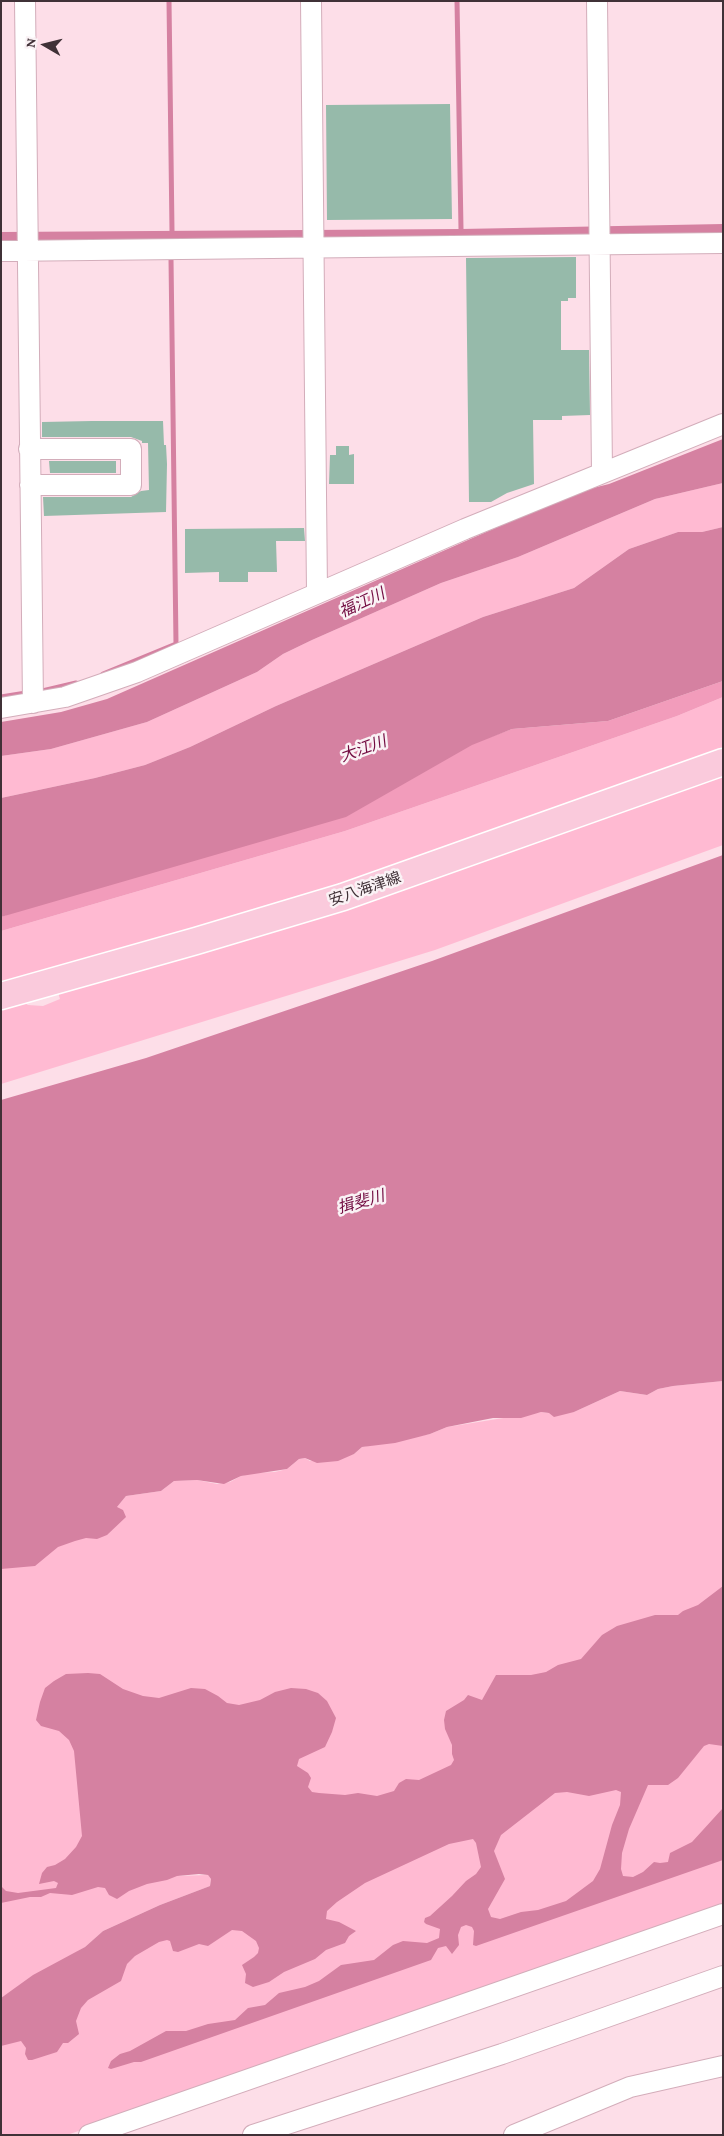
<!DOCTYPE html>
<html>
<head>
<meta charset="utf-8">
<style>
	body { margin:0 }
	#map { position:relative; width:724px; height:2136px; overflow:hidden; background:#fddee8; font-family:"Crimson Pro",serif }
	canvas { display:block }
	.frame { position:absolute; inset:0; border:2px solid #403137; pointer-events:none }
	.north { position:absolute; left:20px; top:20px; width:50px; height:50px; -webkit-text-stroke:4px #faf2f5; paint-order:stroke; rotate:278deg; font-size:14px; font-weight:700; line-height:20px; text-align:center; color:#403137 }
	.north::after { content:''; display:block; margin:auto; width:18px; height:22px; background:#403137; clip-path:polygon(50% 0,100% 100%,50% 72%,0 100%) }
</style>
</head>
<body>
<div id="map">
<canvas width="724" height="2136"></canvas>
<div class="frame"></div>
<div class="north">N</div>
</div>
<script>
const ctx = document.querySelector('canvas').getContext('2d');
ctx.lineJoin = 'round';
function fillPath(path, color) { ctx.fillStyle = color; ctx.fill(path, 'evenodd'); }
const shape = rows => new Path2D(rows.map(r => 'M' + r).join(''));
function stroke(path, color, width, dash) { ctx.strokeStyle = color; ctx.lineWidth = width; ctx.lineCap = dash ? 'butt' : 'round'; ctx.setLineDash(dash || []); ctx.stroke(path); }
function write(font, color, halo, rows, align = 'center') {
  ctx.font = font + ' "Crimson Pro","Noto Sans JP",serif'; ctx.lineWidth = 5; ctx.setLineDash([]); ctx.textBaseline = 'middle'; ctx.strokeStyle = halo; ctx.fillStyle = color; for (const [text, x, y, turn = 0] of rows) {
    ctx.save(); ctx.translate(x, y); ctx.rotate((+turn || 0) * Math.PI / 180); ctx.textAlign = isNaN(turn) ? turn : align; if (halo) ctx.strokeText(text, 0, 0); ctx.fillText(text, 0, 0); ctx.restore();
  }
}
fillPath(shape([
	[723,483,723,527,702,532,678,532,629,549,574,588,483,617,276,706,190,747,145,765,95,778,1,798,1,756,51,749,147,722,257,672,283,654,312,640,441,583,518,557,655,499],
	[723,697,723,753,341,888,1,987,1,931,345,831,677,716],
	[723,771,723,845,435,950,1,1084,1,1005,20,1000,28,1005,43,1006,60,999,57,989],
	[723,1381,723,1597,468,1766,177,1876,208,1875,211,1879,210,1886,160,1905,103,1931,85,1947,1,1998,1,1557,117,1507,126,1496,161,1491,174,1481,197,1480,217,1484,230,1482,241,1476,252,1473,275,1472,287,1469,299,1459,305,1458,310,1461,354,1454,362,1447,430,1434,447,1427,541,1412,549,1413,574,1412,620,1391,647,1395,658,1389,673,1386],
	[723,1714,723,1907,67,2135,1,2135,1,2033,116,1954,491,1820]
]), '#ffbad2');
fillPath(shape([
	[723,681,723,697,677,716,345,831,1,931,1,917,512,729,608,721]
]), '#f29cbb');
fillPath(shape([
	[723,224,723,234,1,242,1,232,461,229],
	[723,439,723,483,655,499,518,557,441,583,312,640,283,654,257,672,147,722,51,749,1,756,1,722,61,712,107,699,577,492,609,484],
	[723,527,723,681,608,721,512,729,472,745,346,817,1,917,1,798,95,778,145,765,190,747,276,706,483,617,574,588,629,549,678,532,702,532],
	[723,855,723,1381,673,1386,658,1389,647,1395,620,1391,574,1412,554,1417,549,1413,541,1412,521,1418,493,1418,447,1427,430,1434,395,1443,362,1447,354,1454,338,1461,317,1463,305,1458,299,1459,287,1469,241,1476,224,1484,197,1480,174,1481,161,1491,126,1496,117,1507,123,1510,126,1517,107,1535,97,1539,86,1538,75,1541,58,1547,35,1566,1,1569,1,1100,146,1058,432,961],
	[723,1586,723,1746,709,1744,704,1746,678,1778,668,1785,648,1785,629,1829,622,1853,621,1869,623,1876,633,1877,643,1872,654,1862,660,1863,668,1862,670,1853,692,1842,723,1808,723,1860,476,1946,473,1945,474,1931,472,1927,466,1925,461,1927,458,1935,459,1945,452,1954,446,1946,438,1948,431,1960,141,2062,134,2062,111,2069,108,2068,111,2061,120,2054,130,2051,166,2031,186,2031,208,2024,235,2020,248,2008,265,2005,279,1993,305,1987,319,1981,341,1965,374,1960,393,1945,403,1941,427,1943,439,1938,440,1929,426,1924,424,1922,425,1918,430,1916,452,1896,466,1881,476,1874,481,1867,476,1843,473,1839,449,1844,365,1883,337,1902,327,1911,326,1919,339,1922,356,1931,349,1936,345,1943,326,1950,315,1959,284,1972,269,1982,253,1987,245,1983,246,1974,242,1965,254,1957,258,1953,259,1948,256,1941,242,1931,232,1930,208,1946,199,1944,178,1952,173,1951,170,1941,167,1940,159,1942,135,1956,127,1964,121,1981,88,2000,81,2008,76,2021,79,2034,68,2043,63,2043,57,2052,32,2060,28,2060,25,2054,26,2048,21,2041,1,2046,1,1998,33,1975,85,1947,103,1931,160,1905,210,1886,211,1879,208,1875,199,1874,177,1876,167,1880,147,1884,129,1891,117,1899,109,1895,105,1888,98,1887,72,1895,50,1893,41,1897,30,1897,1,1903,1,1886,6,1891,18,1893,56,1888,58,1883,54,1881,39,1884,42,1873,47,1867,55,1865,65,1859,76,1847,82,1836,74,1751,69,1740,59,1731,41,1726,36,1720,40,1702,45,1688,54,1681,66,1674,88,1673,100,1674,123,1689,143,1696,159,1698,191,1688,205,1689,218,1696,227,1703,239,1705,260,1700,275,1692,291,1688,306,1689,318,1693,327,1701,336,1718,332,1732,325,1747,299,1759,297,1766,308,1773,311,1778,308,1787,312,1792,319,1793,345,1795,358,1793,377,1796,394,1791,399,1783,406,1779,419,1780,451,1765,454,1760,452,1754,452,1745,445,1729,444,1720,446,1711,464,1700,468,1695,482,1700,496,1675,531,1675,546,1672,558,1665,581,1659,602,1635,617,1626,655,1615,678,1615,683,1611,698,1605],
	[616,1790,621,1792,620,1805,612,1825,600,1869,593,1881,566,1901,538,1910,521,1912,500,1919,491,1917,488,1909,505,1879,494,1851,501,1835,555,1793,567,1792,589,1796]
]), '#d581a1');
stroke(shape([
	[169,1,172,231],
	[457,1,461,229],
	[103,674,176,644,171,259],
	[38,692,76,683],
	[1,697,26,693]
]), '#d581a1', 5);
fillPath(shape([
	[450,104,452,219,327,220,326,105],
	[576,257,576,298,568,298,568,301,561,301,561,350,589,350,590,415,562,416,562,420,533,420,534,484,507,493,491,502,469,502,466,258],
	[92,421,163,421,164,445,166,445,167,464,166,512,44,516,43,497,131,497,141,491,149,490,148,443,142,443,142,441,131,437,42,437,42,422],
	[336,446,349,446,349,455,354,454,354,484,329,484,330,455,336,455],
	[49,461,116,461,116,473,50,473],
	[304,528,305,541,276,541,277,572,248,572,248,582,219,582,219,572,185,573,185,529]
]), '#96baaa');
const minor = shape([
	[25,1,33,703],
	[311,1,317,592],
	[597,1,602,472],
	[1,251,723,243],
	[29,449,131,449,131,485,30,485],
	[1,708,65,697,137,672,465,529,723,424],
	[89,2135,723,1914],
	[253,2135,502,2054,723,1976],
	[514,2135,630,2087,723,2066]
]);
const major = shape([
	[1,996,196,941,343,897,723,762]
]);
stroke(minor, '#d3adba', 22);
stroke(major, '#fff', 29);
stroke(minor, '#fff', 20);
stroke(major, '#facadc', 26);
write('15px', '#403137', '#faf2f5', [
	["安八海津線",365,889,-19]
]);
write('italic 16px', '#720c41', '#faf2f5', [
	["福江川",362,603,-25],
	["大江川",363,749,-20],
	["揖斐川",361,1202,-16]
]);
</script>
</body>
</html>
